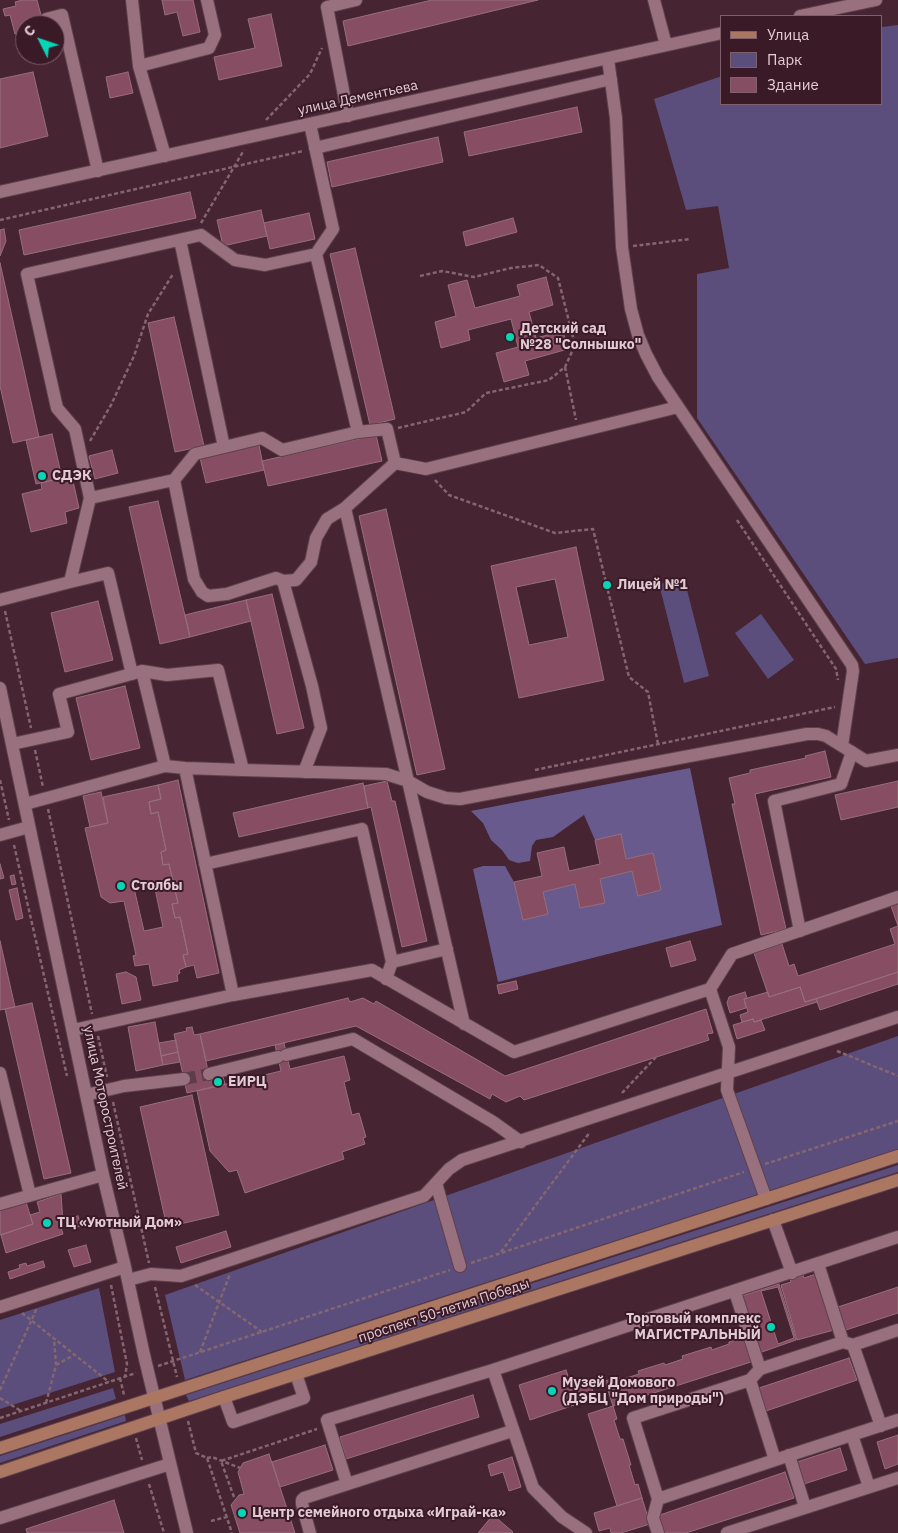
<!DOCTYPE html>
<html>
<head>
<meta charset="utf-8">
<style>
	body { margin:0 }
	#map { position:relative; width:898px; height:1533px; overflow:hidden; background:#462431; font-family:"IBM Plex Sans",sans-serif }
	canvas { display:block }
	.legend { position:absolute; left:720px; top:15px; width:162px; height:90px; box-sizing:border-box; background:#3b1a27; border:1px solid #7e616b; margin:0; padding:6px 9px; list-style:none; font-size:15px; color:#e2cbd2 }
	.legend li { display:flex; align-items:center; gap:10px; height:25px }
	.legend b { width:25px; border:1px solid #7e616b }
	.north { position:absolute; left:15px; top:15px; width:50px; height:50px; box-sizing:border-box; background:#3b1a27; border:1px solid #7e616b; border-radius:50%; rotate:311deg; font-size:14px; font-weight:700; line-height:20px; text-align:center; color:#e2cbd2 }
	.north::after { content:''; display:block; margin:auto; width:18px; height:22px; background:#06d5b6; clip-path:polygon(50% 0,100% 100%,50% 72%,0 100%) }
</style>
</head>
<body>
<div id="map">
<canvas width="898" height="1533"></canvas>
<ul class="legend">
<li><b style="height:6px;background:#ac7762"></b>Улица</li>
<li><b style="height:14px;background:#5b4d7c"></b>Парк</li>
<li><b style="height:14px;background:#874e63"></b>Здание</li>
</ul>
<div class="north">С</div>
</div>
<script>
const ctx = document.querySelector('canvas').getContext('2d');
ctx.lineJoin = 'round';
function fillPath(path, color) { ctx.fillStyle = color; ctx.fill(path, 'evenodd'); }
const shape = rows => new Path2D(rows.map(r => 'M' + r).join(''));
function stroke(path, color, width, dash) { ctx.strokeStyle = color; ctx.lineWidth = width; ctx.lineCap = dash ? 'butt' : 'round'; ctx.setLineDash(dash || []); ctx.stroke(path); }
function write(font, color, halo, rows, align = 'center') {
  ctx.font = font + ' "IBM Plex Sans",sans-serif'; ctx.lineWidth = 4; ctx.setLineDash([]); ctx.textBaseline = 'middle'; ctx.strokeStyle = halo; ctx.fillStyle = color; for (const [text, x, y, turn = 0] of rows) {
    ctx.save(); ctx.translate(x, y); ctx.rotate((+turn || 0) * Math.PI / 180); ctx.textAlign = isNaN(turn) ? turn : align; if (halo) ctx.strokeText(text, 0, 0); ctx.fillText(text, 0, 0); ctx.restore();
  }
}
fillPath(shape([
	[898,25,898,658,865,664,697,418,697,274,729,268,718,206,686,210,654,99,722,76,722,104,882,104,882,27],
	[684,578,709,676,684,683,659,584],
	[761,614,794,660,768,679,735,633],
	[898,1036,898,1149,185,1380,165,1295],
	[898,1165,898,1172,189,1401,186,1395],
	[99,1288,115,1372,0,1409,0,1320],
	[113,1388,116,1399,0,1437,0,1424],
	[125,1415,126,1421,0,1463,0,1456]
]), '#5b4d7c');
fillPath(shape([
	[690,768,722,925,498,982,473,869,483,866,505,866,514,882,523,920,548,914,543,892,575,884,580,908,605,903,600,879,632,871,638,896,661,890,653,853,626,859,621,835,595,840,584,815,553,837,536,840,532,846,530,861,518,863,509,860,502,850,491,840,483,823,471,811]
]), '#695a8e');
const building = shape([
	[22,0,37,0,42,19,28,22,28,25,25,25,25,31,15,34,10,15,5,16,3,9,16,6,15,2,22,0],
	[162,0,193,0,200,32,183,36,177,12,165,15,162,0],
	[432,0,538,0,348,46,343,21,432,0],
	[271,14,282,66,219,80,214,57,255,48,248,19,271,14],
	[33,72,48,136,0,148,0,79,33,72],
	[128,72,133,93,110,98,106,77,128,72],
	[577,107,582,132,469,156,464,132,577,107],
	[438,137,443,162,332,187,327,162,438,137],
	[190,192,196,218,24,255,19,230,190,192],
	[261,210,267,236,223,246,217,220,261,210],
	[309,213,315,239,270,249,264,223,309,213],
	[513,218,517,232,466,246,463,232,513,218],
	[4,229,6,241,0,256,0,230,4,229],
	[355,248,395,419,370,425,330,254,355,248],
	[0,263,39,437,13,443,0,386,0,263],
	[546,277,553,305,529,312,536,338,563,331,568,349,525,361,529,375,504,382,496,353,518,347,511,319,468,330,470,340,441,348,435,322,456,316,448,285,467,280,475,308,520,296,517,285,546,277],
	[174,317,204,446,175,452,148,323,174,317],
	[52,434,62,478,36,484,26,440,52,434],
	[376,435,382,461,268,486,262,461,376,435],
	[259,445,264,470,206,483,200,458,259,445],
	[112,450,118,473,95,479,89,456,112,450],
	[62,478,63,484,73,481,79,508,65,512,67,523,31,532,22,494,42,489,41,483,62,478],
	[158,501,190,637,160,644,129,507,158,501],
	[386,509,445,769,417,775,359,516,386,509],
	[576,547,604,680,519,698,491,566,576,547],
	[555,579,568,637,529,645,516,587,555,579],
	[272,594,304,728,277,734,246,600,272,594],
	[246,600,251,621,190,637,185,615,246,600],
	[98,601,113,660,65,672,51,613,98,601],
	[125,686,140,748,91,760,76,698,125,686],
	[825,751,831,777,755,794,786,929,761,935,732,804,735,804,729,778,750,773,750,770,806,758,805,756,825,751],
	[178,780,219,973,197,978,194,965,186,967,183,955,188,954,180,917,175,918,172,904,178,903,169,864,163,865,161,852,166,850,158,812,151,814,149,802,161,799,158,785,178,780],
	[387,781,392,801,395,801,427,941,402,947,371,807,368,808,364,786,387,781],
	[898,781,898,807,841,820,835,795,898,781],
	[363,783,368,808,239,837,233,813,363,783],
	[158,785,161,799,149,802,151,814,158,812,166,850,161,852,163,865,169,864,178,903,172,904,175,918,180,917,188,954,183,955,186,967,179,970,180,973,177,975,178,981,153,986,149,964,135,966,133,956,136,955,124,901,110,903,101,897,85,828,108,823,103,797,158,785],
	[154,884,163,927,144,931,134,888,154,884],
	[101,792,108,823,90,827,83,796,101,792],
	[621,834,626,859,653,853,661,890,638,896,632,871,600,879,605,903,580,908,575,884,543,892,548,914,523,920,514,882,542,876,537,853,564,847,569,871,600,864,595,840,621,834],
	[0,864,4,878,0,879,0,864],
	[14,875,16,884,12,885,10,876,14,875],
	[17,888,23,918,16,920,9,890,17,888],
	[898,904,898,926,891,906,898,904],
	[898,926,898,972,805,1002,800,987,769,997,754,953,782,944,789,966,794,964,798,976,895,944,890,929,898,926],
	[0,941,15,1007,0,1010,0,941],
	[690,941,696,960,671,967,666,948,690,941],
	[126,972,136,977,141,1000,122,1004,116,974,126,972],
	[898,972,898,984,820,1010,816,999,898,972],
	[516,981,518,989,499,994,497,985,516,981],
	[800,987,805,1002,816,999,817,1002,754,1022,753,1019,742,1022,740,1015,748,1012,744,999,768,992,769,997,800,987],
	[745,992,747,998,744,999,746,1008,730,1013,727,1003,729,997,745,992],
	[348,998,350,1002,363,998,374,1004,376,1001,505,1076,706,1009,713,1033,707,1034,709,1040,524,1100,520,1096,506,1102,492,1094,490,1099,356,1026,206,1061,200,1034,348,998],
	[32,1003,71,1173,44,1179,5,1009,32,1003],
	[753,1019,754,1022,761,1020,765,1030,737,1039,733,1025,753,1019],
	[155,1022,163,1065,136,1071,128,1027,155,1022],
	[192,1027,194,1035,200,1034,210,1080,223,1077,225,1084,187,1093,174,1034,187,1031,186,1028,192,1027],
	[176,1040,178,1052,161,1056,159,1043,176,1040],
	[284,1043,290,1069,344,1056,350,1080,344,1082,352,1115,359,1113,366,1137,363,1138,365,1144,342,1152,344,1159,245,1193,237,1170,229,1172,210,1151,197,1091,281,1071,275,1045,284,1043],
	[178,1052,180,1062,163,1065,161,1056,178,1052],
	[192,1095,219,1215,167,1227,140,1107,192,1095],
	[61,1194,63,1223,60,1224,63,1234,6,1253,1,1235,33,1224,30,1215,40,1212,37,1202,61,1194],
	[25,1199,33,1224,0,1235,0,1207,25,1199],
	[78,1216,81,1226,73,1228,70,1218,78,1216],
	[226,1231,231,1247,181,1263,176,1247,226,1231],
	[86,1245,91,1262,74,1267,68,1250,86,1245],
	[43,1261,45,1267,10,1279,8,1272,20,1268,19,1265,26,1263,27,1266,43,1261],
	[816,1274,834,1330,797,1340,781,1285,791,1282,790,1279,803,1275,804,1278,816,1274],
	[779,1284,796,1340,759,1353,742,1296,779,1284],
	[778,1287,794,1338,778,1344,761,1291,778,1287],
	[898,1287,898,1313,846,1330,838,1307,898,1287],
	[743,1338,751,1362,613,1406,605,1381,619,1377,620,1380,639,1374,638,1371,664,1363,665,1365,683,1359,682,1356,711,1347,712,1350,729,1344,729,1342,743,1338],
	[849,1358,857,1380,766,1411,759,1388,849,1358],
	[566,1370,571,1385,589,1379,595,1398,530,1420,519,1385,566,1370],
	[473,1395,479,1417,346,1459,340,1437,473,1395],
	[613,1406,617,1419,614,1420,620,1439,623,1439,631,1465,629,1465,635,1485,638,1484,642,1498,617,1506,588,1414,613,1406],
	[898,1435,898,1464,885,1469,877,1442,898,1435],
	[325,1445,333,1470,280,1487,272,1462,325,1445],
	[840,1448,847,1470,804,1484,797,1462,840,1448],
	[269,1454,295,1533,240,1533,231,1505,239,1495,244,1494,238,1472,243,1463,269,1454],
	[512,1457,521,1487,509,1491,503,1472,491,1476,488,1465,512,1457],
	[785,1472,794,1498,686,1533,662,1533,657,1516,785,1472],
	[642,1498,650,1524,621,1533,611,1533,610,1528,599,1531,594,1513,642,1498],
	[114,1500,124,1533,27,1533,26,1529,114,1500],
	[493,1515,513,1532,512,1533,478,1533,493,1515]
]);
fillPath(building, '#874e63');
stroke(building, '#976e7c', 1);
stroke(shape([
	[184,1079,209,1074]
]), '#5d3d49', 12, [12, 6]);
const minor = shape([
	[132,0,139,66,165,156],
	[654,0,666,45],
	[800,16,876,0],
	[46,19,62,15,98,171],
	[608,59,616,118,622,247,631,309,638,335,646,354,658,377,852,665,853,671,842,746],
	[139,66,209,48,215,35,207,0],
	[348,116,327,7,356,0],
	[315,148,611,79],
	[0,192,722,33],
	[180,240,224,447],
	[358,432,387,429,395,463,345,508,464,1024],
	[395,463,426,469,678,407],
	[174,480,194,579,202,592,208,596,227,594,276,578,283,581,312,686,321,728,304,772],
	[90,498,174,480,195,454,262,438,282,450,358,432,316,254,333,229,310,124],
	[283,581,296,580,311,562,316,538,327,519,345,508],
	[70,582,108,573,132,674],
	[0,600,70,582,90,498,75,429,57,408,27,274,201,235,235,260,265,265,316,254],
	[142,671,167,675,218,670,243,770],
	[0,688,103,1175,125,1267,144,1355,187,1533],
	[12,744,68,732,59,694,142,671,165,766],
	[185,768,233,995],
	[25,804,165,766,185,768,243,770,386,774,408,781,427,792,446,798,460,799,807,734,818,734,826,736,866,761,898,755],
	[0,835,29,827],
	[205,864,362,829,392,962,386,979],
	[800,931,774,801,841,784,852,752],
	[392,962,447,949],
	[710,989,729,1047,727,1090,766,1199],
	[73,1030,233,995,372,970,514,1052,710,989,732,954,898,897],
	[286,1055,353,1039,493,1122,521,1142],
	[0,1073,30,1195],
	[209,1074,278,1057],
	[86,1095,124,1086,184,1079],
	[436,1183,460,1266],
	[0,1204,103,1175],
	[773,1220,792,1273],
	[818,1264,843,1342],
	[128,1280,151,1274,181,1276,424,1196,449,1169,462,1160,898,1017],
	[735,1292,760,1369],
	[0,1307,125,1267],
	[898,1330,853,1345,843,1342,760,1369,750,1380,775,1460,898,1420],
	[853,1345,881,1426],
	[493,1370,533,1488,562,1517,586,1533],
	[750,1380,633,1418,658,1499,775,1460],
	[224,1397,233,1422,304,1398,296,1374],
	[852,1435,869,1487],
	[789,1455,805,1507],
	[347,1484,327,1420,493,1370,898,1237],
	[0,1518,170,1464],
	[310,1533,302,1504,302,1500,304,1498,512,1431],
	[658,1533,653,1518,658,1499],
	[727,1533,898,1478]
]);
const major = shape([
	[0,1448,898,1156],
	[0,1472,224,1397,898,1180]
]);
stroke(minor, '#5e414d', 14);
stroke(major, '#5e414d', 14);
stroke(shape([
	[266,120,310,74,322,48],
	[0,220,303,151],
	[201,223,244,150],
	[633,246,691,239],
	[565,367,576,420],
	[398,428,466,412,486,393,549,380,565,367,575,345,558,278,539,265,511,268,474,277,442,271,420,276],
	[90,441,111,405,134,356,148,314,173,274],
	[435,480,449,495,555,533,593,529,629,677,648,692,658,744],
	[737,520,836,669,838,680],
	[5,611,31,728],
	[35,750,43,787],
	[535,770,835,707],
	[0,780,9,820],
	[48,809,92,1014],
	[14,845,67,1076],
	[98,1036,107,1077],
	[837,1051,898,1076],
	[622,1093,656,1057],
	[113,1102,149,1263],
	[765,1164,898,1121],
	[501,1252,590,1132],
	[471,1263,744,1172],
	[111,1285,127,1364,125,1377],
	[195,1285,262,1332],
	[155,1287,177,1377],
	[22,1313,109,1382],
	[200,1352,230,1274],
	[56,1365,74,1355],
	[158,1366,450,1270],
	[120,1378,124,1395],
	[0,1390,37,1308],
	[0,1398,21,1411],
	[46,1403,56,1365,54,1338],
	[0,1418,136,1373],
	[188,1421,196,1453,207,1458,232,1533],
	[136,1438,142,1460],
	[207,1458,212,1457,240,1468],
	[149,1484,164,1533],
	[234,1497,221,1461,317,1429],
	[211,1521,230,1516]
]), '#846671', 2.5, [4, 2.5]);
stroke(minor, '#99707e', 12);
stroke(major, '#ac7762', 12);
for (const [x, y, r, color] of [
	[510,337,5,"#06d5b6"],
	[42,476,5,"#06d5b6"],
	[607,585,5,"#06d5b6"],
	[121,886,5,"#06d5b6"],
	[218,1082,5,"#06d5b6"],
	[47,1223,5,"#06d5b6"],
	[771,1327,5,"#06d5b6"],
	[552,1391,5,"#06d5b6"],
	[242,1513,5,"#06d5b6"]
]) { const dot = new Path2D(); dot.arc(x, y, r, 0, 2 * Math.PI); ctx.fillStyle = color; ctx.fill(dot); stroke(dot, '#3b1a27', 2); }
write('14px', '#e2cbd2', '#3b1a27', [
	["улица Дементьева",358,98,-12],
	["улица Моторостроителей",105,1108,78],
	["проспект 50-летия Победы",444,1311,-18]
]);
write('bold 14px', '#e2cbd2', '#3b1a27', [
	["Детский сад",520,329],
	["№28 \"Солнышко\"",520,345],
	["СДЭК",52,476],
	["Лицей №1",617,585],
	["Столбы",131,886],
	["ЕИРЦ",228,1082],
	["ТЦ «Уютный Дом»",57,1223],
	["Торговый комплекс",761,1319,"right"],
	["МАГИСТРАЛЬНЫЙ",761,1335,"right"],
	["Музей Домового",562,1383],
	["(ДЭБЦ \"Дом природы\")",562,1399],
	["Центр семейного отдыха «Играй-ка»",252,1513]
], 'left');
</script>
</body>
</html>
